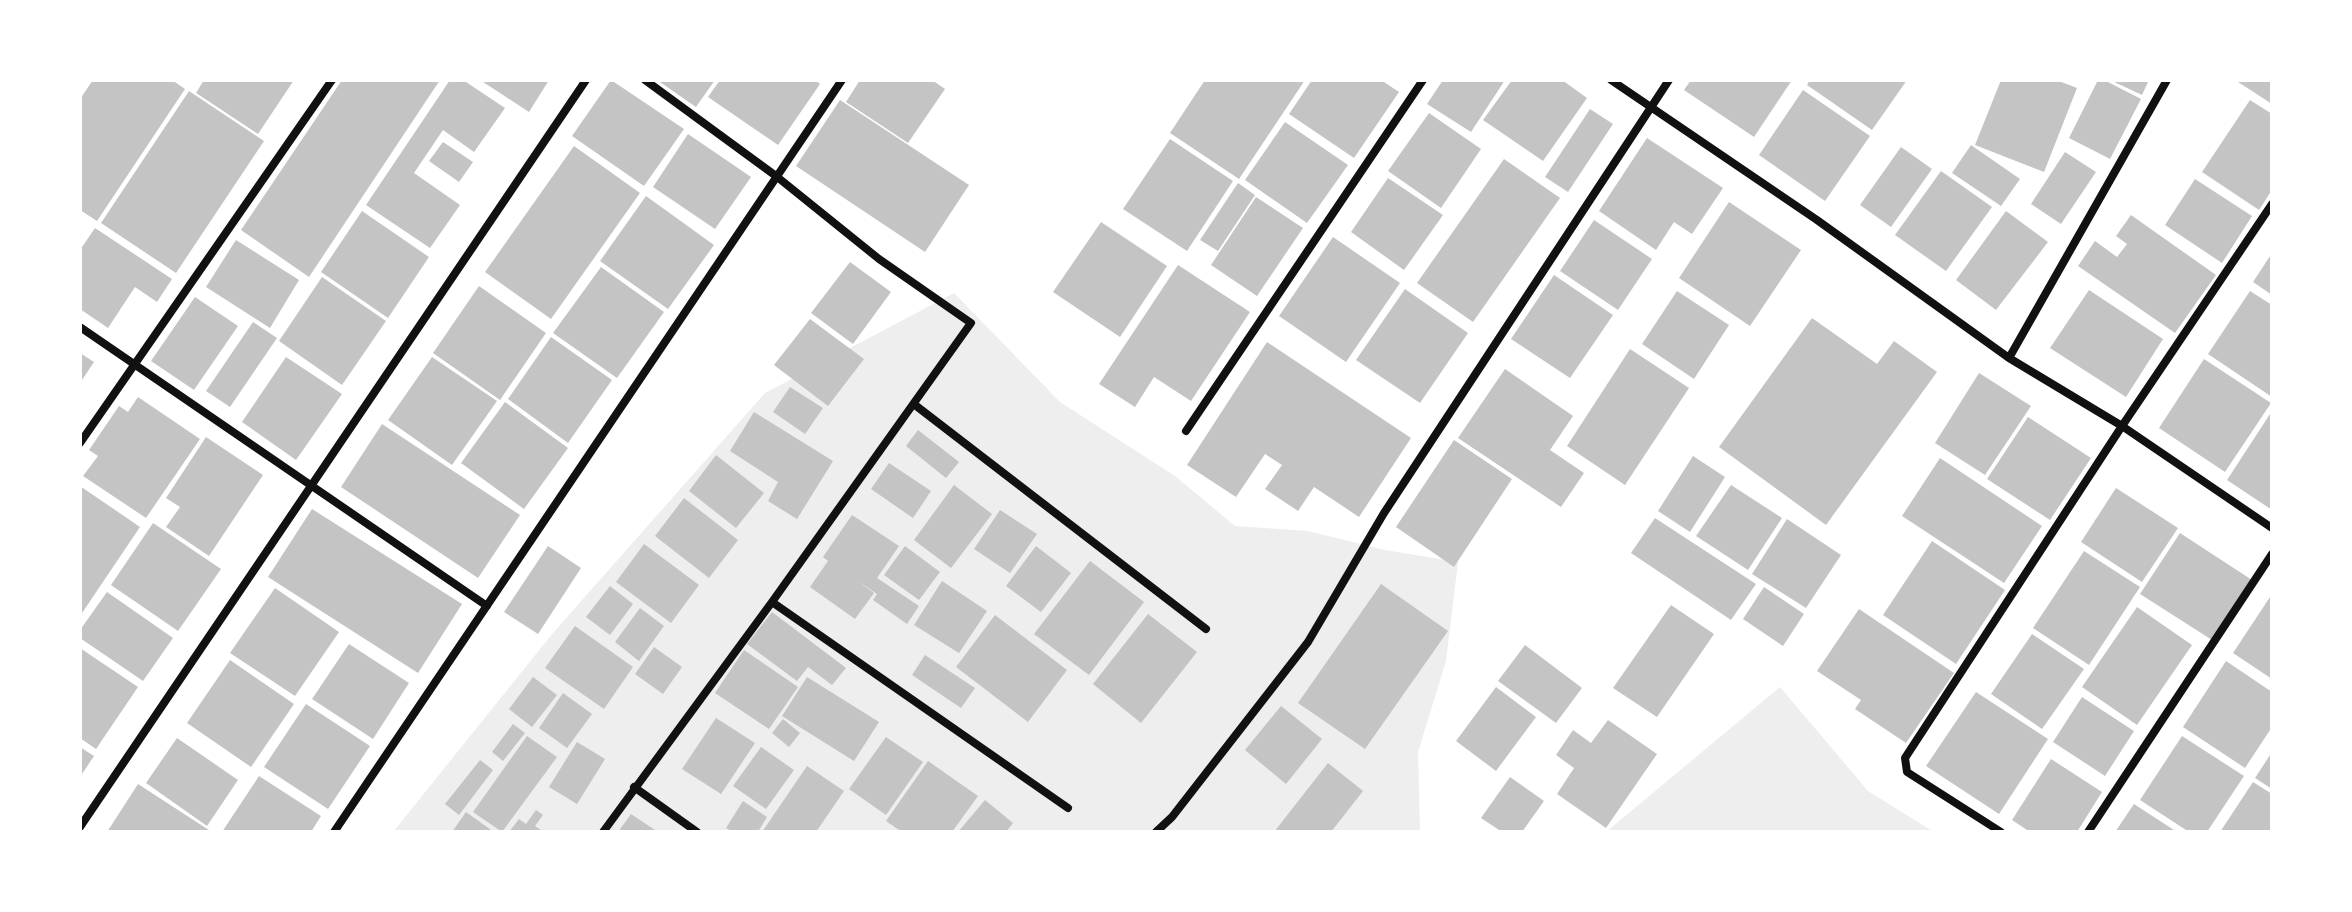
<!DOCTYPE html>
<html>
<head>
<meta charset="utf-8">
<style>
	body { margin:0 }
	#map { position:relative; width:2352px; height:912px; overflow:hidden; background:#fff; font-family:Commissioner,sans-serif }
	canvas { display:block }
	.frame { position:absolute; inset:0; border:82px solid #fff; pointer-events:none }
</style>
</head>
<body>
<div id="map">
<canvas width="2352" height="912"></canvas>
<div class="frame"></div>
</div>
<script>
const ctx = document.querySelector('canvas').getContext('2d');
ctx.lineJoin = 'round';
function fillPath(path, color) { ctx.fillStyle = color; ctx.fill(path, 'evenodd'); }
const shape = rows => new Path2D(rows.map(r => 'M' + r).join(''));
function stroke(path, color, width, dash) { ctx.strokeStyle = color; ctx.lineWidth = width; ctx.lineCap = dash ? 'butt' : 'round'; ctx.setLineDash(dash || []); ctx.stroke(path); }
fillPath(shape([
	[954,293,1060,402,1175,476,1235,526,1308,531,1385,550,1458,562,1446,661,1418,752,1420,832,393,832,553,633,765,393],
	[1780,687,1868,791,1934,832,1606,832]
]), '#eee');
fillPath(shape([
	[93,80,172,80,185,89,97,221,80,210,80,99],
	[204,80,294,80,258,134,196,93],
	[342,80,440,80,309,277,241,230],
	[450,80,463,80,505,108,474,152,443,130,414,173,460,205,430,248,366,205],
	[480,80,549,80,529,112],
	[611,80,684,129,644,186,572,136],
	[657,80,715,80,696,107],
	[720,80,815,80,820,84,778,145,708,97],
	[860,80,932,80,945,89,908,143,846,102],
	[1205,80,1305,80,1239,179,1170,133],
	[1312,80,1381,80,1399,92,1354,158,1289,114],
	[1443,80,1505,80,1471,132,1427,104],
	[1512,80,1562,80,1587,98,1543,161,1483,120],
	[1691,80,1792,80,1754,137,1684,90],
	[1810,80,1907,80,1872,130,1807,85],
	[2001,80,2056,80,2077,88,2044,172,1975,145],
	[2098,80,2104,80,2141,99,2110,159,2069,138],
	[2110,80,2149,80,2142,95],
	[2235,80,2272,80,2272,104],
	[1803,90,1870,136,1825,201,1759,155],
	[189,91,264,141,176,273,101,223],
	[840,100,969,185,925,252,796,166],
	[2250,100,2272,114,2272,190,2259,210,2202,172],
	[1590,109,1613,124,1568,192,1545,177],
	[1429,113,1481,149,1441,208,1388,171],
	[1285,122,1348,165,1307,223,1245,180],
	[688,134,751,177,715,229,653,187],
	[1647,138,1723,188,1692,234,1674,222,1656,250,1599,211],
	[1170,139,1233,181,1187,251,1123,209],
	[443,142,473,162,459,182,429,161],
	[1971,145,2020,179,2001,206,1952,173],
	[574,146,640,193,551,319,485,272],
	[1901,147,1932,169,1891,227,1860,205],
	[2065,152,2096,172,2061,224,2031,204],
	[1504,159,1560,198,1473,322,1417,283],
	[1941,171,1992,207,1946,271,1895,235],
	[1388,178,1443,215,1404,270,1351,232],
	[2195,179,2252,216,2222,263,2165,225],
	[1238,183,1255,195,1218,251,1200,240],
	[646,196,714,245,668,309,600,261],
	[1256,197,1303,228,1257,296,1211,265],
	[1729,202,1801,250,1750,326,1679,278],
	[362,211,429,257,388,318,321,272],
	[2006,211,2048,242,1996,310,1956,280],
	[2131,215,2216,275,2175,333,2078,266,2095,241,2117,257,2127,244,2116,236],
	[1594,220,1652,259,1618,310,1560,271],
	[1101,222,1167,266,1120,337,1053,292],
	[95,228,172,279,157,302,135,287,108,328,80,309,80,250],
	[1333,237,1400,283,1346,362,1279,316],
	[236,240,299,280,270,328,206,287],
	[2272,253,2272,295,2253,282],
	[850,262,891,292,853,344,811,313],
	[1178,265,1250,312,1191,401,1154,377,1135,407,1099,384],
	[601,267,664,312,617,378,553,333],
	[1554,275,1613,315,1570,378,1511,339],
	[322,277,386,321,342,385,279,341],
	[479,286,546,333,500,400,433,353],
	[1405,289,1468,333,1420,403,1356,360],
	[2089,290,2163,339,2126,397,2050,348],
	[1677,291,1729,325,1694,379,1642,344],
	[2250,291,2272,305,2272,397,2208,354],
	[195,297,238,326,194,390,151,361],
	[1812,318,1877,364,1894,341,1937,372,1826,525,1719,447],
	[810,319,864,359,828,406,774,365],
	[253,322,277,338,230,407,206,391],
	[551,337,612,380,568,443,508,399],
	[1267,342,1411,438,1359,517,1314,487,1298,511,1265,489,1282,465,1265,454,1236,497,1187,465],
	[1630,349,1689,388,1625,485,1567,446],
	[80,353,94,362,80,383],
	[286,357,342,394,296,460,242,422],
	[432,357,497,401,452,465,388,420],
	[2204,359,2271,403,2225,472,2159,428],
	[1505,369,1573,416,1550,450,1584,473,1561,507,1458,438],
	[1979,373,2031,406,1985,475,1935,443],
	[790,387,823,408,805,434,773,412],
	[138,397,200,439,146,518,83,476,98,456,89,450,119,406,128,412],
	[505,402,568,448,524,509,461,463],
	[2272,411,2272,510,2227,480],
	[754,412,833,461,797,519,768,501,778,482,730,451],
	[2028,417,2091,458,2050,520,1987,479],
	[382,424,520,515,478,578,341,487],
	[918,430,959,462,946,478,906,446],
	[206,437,263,475,209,556,166,527,180,507,166,498],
	[1454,440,1512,479,1454,567,1396,527],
	[716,455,764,493,736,528,689,491],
	[1693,456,1725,477,1690,532,1658,511],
	[1940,458,2042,526,2004,583,1902,516],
	[889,463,931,491,913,518,871,489],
	[954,485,992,514,951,568,914,540],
	[1731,485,1782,518,1748,570,1696,536],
	[80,486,140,527,80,616],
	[2116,488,2178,528,2142,582,2081,542],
	[684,498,738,540,709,578,655,536],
	[312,509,462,604,418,673,268,577],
	[1000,510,1037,534,1010,573,974,549],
	[852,515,899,546,877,578,919,606,907,624,873,600,877,594,858,581,874,593,855,619,810,587,828,561,823,557],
	[1655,518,1756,584,1731,620,1631,553],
	[1787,519,1841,555,1806,608,1752,574],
	[153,523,221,569,178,631,111,585],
	[2180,533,2252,580,2212,640,2140,594],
	[1932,541,2005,590,1956,664,1883,615],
	[644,544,699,585,671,623,616,582],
	[548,546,581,568,538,634,504,612],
	[905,546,940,572,919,600,884,575],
	[1036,546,1071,573,1041,612,1006,586],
	[2084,551,2140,587,2089,665,2033,628],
	[1090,561,1144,602,1089,675,1034,634],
	[942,581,987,611,959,653,914,625],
	[1381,584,1448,631,1365,749,1298,703],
	[610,586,633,604,610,635,586,617],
	[1764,587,1804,614,1783,646,1743,619],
	[275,588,339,632,295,696,230,653],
	[107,592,173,638,143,681,80,638,80,630],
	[2272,594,2272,679,2233,653],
	[1671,605,1714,634,1657,717,1613,688],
	[2137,607,2192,645,2137,725,2082,687],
	[640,608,664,626,639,661,615,642],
	[1859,609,1954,673,1906,743,1855,709,1861,700,1817,671],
	[772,612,846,668,832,685,808,667,797,681,747,644],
	[1148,614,1197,652,1141,723,1093,684],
	[995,615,1067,670,1028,722,956,667],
	[575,626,633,667,604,709,545,668],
	[2032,634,2084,669,2042,729,1991,694],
	[349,644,409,683,373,739,312,699],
	[1525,645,1582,688,1556,723,1498,681],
	[654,647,682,667,663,694,635,674],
	[80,648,138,687,96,749,80,738],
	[744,650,798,687,769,729,715,693],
	[925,655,975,688,961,708,912,675],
	[230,660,294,704,251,767,187,723],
	[2226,661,2272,692,2272,727,2245,768,2183,727],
	[533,677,557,695,532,727,509,709],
	[807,677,879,722,854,761,782,716],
	[1496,687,1536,717,1496,771,1456,741],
	[1976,692,2048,739,1999,814,1926,766],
	[563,693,592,714,567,748,539,728],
	[2082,697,2134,731,2105,776,2053,742],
	[306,704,370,746,328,809,264,767],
	[1281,706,1322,739,1286,784,1245,750],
	[716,718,755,743,721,794,682,769],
	[783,719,800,733,789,747,772,733],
	[1608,720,1657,754,1606,828,1557,794,1574,768,1556,755,1573,730,1591,743],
	[513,724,525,733,503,761,492,752],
	[527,736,557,757,502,832,473,812],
	[2182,736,2244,776,2207,832,2189,832,2140,800],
	[886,737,923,762,886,815,849,789],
	[177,738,238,780,207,826,146,783],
	[577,742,605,759,577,804,549,787],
	[80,747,94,756,80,777],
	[761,747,794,770,766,809,733,786],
	[2272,752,2272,789,2255,778],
	[2051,759,2102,792,2077,832,2030,832,2012,820],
	[480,760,493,770,459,815,445,804],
	[928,761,978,796,952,832,902,832,886,821],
	[1328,763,1363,791,1331,832,1274,832],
	[807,766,844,791,816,832,762,832],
	[259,776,321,816,311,832,222,832],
	[1510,777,1544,801,1522,832,1502,832,1481,818],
	[2253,782,2272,794,2272,832,2220,832],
	[138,784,212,832,107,832],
	[985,800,1013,823,1006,832,958,832],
	[743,801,767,817,758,832,733,832,726,828],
	[2134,804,2177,832,2115,832],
	[536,810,543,815,535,826,544,832,509,832,519,819,526,824],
	[466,812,494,832,452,832],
	[631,814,658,832,618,832]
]), '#c4c4c4');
stroke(shape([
	[1611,80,1817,220,2009,358,2122,426,2272,528],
	[80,327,487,606],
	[2009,358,2167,80],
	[915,405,1206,629],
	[1186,431,1423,80],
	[80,443,332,80],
	[772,602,1068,808],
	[634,787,697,832],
	[80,827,586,80],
	[334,832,842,80],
	[603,832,772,602,971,323,879,259,776,176,645,80],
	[1156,832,1172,817,1308,642,1384,513,1669,80],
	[2001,832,1907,772,1905,758,2122,426,2272,204],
	[2088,832,2272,554]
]), '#111', 8);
</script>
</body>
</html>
